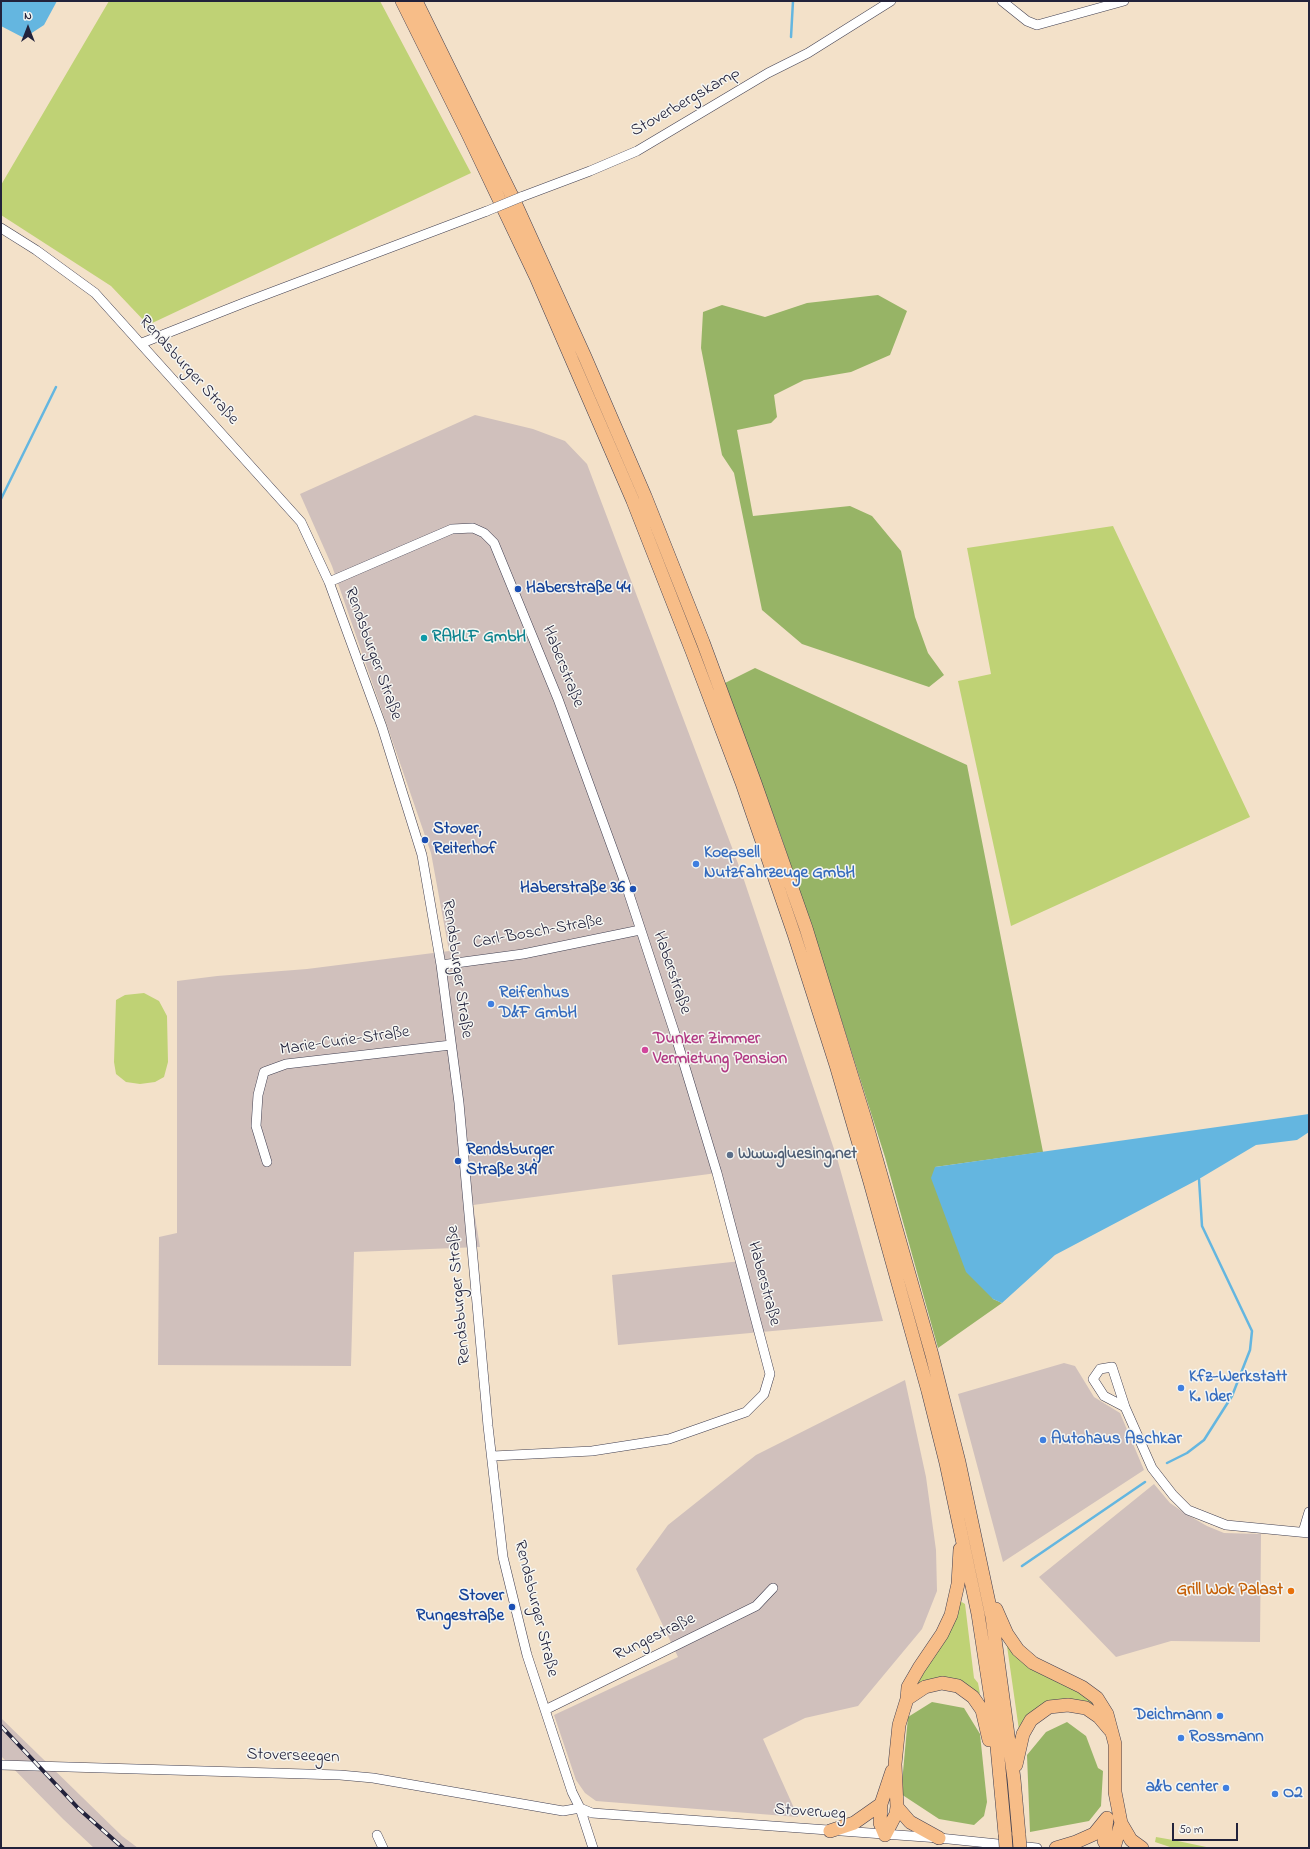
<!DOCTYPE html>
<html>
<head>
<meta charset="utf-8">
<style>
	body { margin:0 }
	#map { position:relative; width:1310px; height:1849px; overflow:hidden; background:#f3e1c9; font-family:"Indie Flower",sans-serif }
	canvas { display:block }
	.frame { position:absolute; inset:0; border:2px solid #22223b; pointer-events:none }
	.north { position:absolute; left:8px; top:8px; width:40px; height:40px; -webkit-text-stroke:3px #f6f6f2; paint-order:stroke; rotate:0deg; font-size:11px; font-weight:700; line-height:16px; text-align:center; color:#22223b }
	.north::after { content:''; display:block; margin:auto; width:14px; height:18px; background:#22223b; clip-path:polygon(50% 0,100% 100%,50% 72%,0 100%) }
	.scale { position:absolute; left:1172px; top:1823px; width:66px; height:18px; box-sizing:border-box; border:2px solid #22223b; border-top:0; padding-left:5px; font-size:12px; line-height:14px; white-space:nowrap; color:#22223b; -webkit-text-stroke:3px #f6f6f2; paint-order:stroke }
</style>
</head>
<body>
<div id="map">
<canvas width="1310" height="1849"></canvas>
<div class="frame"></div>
<div class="north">N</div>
<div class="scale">50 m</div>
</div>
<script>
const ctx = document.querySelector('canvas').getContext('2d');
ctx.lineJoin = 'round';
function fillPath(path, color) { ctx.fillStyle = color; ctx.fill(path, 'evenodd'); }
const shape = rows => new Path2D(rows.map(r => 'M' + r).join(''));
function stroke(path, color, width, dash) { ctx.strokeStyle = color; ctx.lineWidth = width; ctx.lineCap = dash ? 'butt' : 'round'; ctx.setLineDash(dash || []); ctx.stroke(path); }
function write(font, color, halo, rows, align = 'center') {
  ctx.font = font + ' "Indie Flower",sans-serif'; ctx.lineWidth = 3; ctx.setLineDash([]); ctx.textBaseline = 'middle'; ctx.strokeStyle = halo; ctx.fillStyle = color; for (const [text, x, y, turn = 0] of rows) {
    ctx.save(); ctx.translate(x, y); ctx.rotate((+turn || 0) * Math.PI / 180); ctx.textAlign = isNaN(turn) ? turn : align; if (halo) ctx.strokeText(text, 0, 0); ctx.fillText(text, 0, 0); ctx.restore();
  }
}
fillPath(shape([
	[475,415,533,429,565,441,587,464,742,874,837,1158,883,1321,618,1345,612,1275,741,1261,717,1173,473,1205,480,1247,354,1252,351,1366,158,1365,159,1237,177,1233,177,981,217,976,307,969,449,951,431,853,332,566,300,494],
	[1064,1363,1075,1366,1094,1397,1120,1413,1144,1470,1003,1562,958,1394],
	[905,1380,926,1477,936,1550,937,1591,922,1629,858,1706,805,1718,763,1739,798,1817,596,1801,585,1793,576,1780,554,1715,678,1657,636,1569,668,1525,756,1455],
	[1154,1484,1170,1503,1186,1514,1207,1526,1224,1533,1261,1534,1260,1642,1171,1641,1116,1657,1039,1577],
	[1,1718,122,1836,138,1848,94,1848,63,1819,1,1756]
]), '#d0c0bc');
fillPath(shape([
	[109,1,380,1,471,173,148,325,111,286,1,215,1,185],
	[1113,526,1250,817,1011,926,958,681,991,674,967,548],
	[144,993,159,1001,167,1016,168,1062,164,1077,155,1082,140,1084,126,1082,116,1074,114,1062,116,1000,125,995],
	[960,1601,965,1604,974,1678,978,1683,980,1694,962,1683,919,1685,916,1683],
	[1007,1646,1018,1658,1069,1684,1101,1709,1069,1700,1019,1730],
	[1156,1837,1173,1840,1211,1848,1173,1848,1155,1842]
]), '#bfd275');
fillPath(shape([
	[878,295,907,311,890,355,851,372,804,380,774,395,777,417,771,423,737,430,753,516,850,506,872,516,901,551,915,617,928,653,944,675,929,687,802,644,762,610,734,473,722,455,701,348,703,312,722,305,765,317,807,303],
	[755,668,967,765,1043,1152,935,1167,993,1299,1002,1303,938,1348,885,1157,831,987,781,836,725,683],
	[932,1702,964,1708,980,1734,987,1802,984,1816,974,1825,939,1819,901,1794,908,1717],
	[1067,1722,1086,1736,1098,1768,1103,1771,1101,1806,1089,1821,1030,1832,1027,1755,1046,1732]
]), '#97b466');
fillPath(shape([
	[1,1,57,1,44,25,24,38,1,26],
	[1309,1114,1309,1132,1297,1140,1256,1145,1199,1179,1055,1255,1002,1303,993,1299,966,1272,931,1178,935,1167]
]), '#64b6e0');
stroke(shape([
	[791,37,793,1],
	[1,499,56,387],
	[1167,1463,1187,1453,1204,1440,1232,1396,1250,1350,1252,1331,1202,1226,1199,1179],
	[1022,1566,1145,1482]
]), '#64b6e0', 2.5);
const minor = shape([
	[1002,1,1027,21,1037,25,1124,1],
	[521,197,590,171,637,151,768,73,808,53,891,1],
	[1,228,36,250,95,293,301,522,329,582,382,727,422,855,441,965,459,1103,488,1426,503,1557,527,1655,572,1792,580,1808,593,1848],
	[142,343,246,302,487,211],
	[329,582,452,529,473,528,484,533,494,543,558,699,628,891,675,1034,717,1173,770,1374,764,1394,746,1412,669,1439,592,1451,493,1456],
	[441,965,523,954,640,930],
	[267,1162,256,1126,258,1095,264,1072,286,1064,451,1045],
	[1125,1407,1104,1396,1093,1379,1100,1369,1112,1367,1125,1407,1152,1468,1173,1495,1188,1510,1226,1525,1309,1533],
	[1303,1532,1309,1512],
	[545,1710,756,1606,773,1588],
	[1,1765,340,1775,373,1778,563,1811,580,1808,592,1813,939,1838,1037,1848],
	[377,1835,383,1848]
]);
const highway = shape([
	[402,1,468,134,536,277,633,501,692,651,742,783,794,934,836,1065,870,1182,928,1391,946,1463,978,1614,995,1725,1005,1834],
	[416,1,511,194,585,357,645,496,703,642,755,783,806,928,865,1119,932,1355,959,1462,992,1617,1014,1779,1019,1835],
	[996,1609,1007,1634,1018,1650,1033,1663,1082,1687,1097,1698,1107,1714,1115,1744,1115,1792,1121,1823,1131,1840,1142,1848],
	[907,1699,925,1687,942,1683,958,1686,973,1697,982,1710,989,1740],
	[1016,1765,1023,1734,1031,1720,1049,1707,1068,1705,1086,1708,1099,1717,1110,1730],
	[881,1804,880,1823,885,1835],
	[897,1807,910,1822,939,1838],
	[1107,1819,1104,1841,1108,1848],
	[830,1831,854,1823,881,1804,892,1771],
	[885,1835,896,1814,897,1807,895,1764,899,1725,907,1699,908,1687,919,1668,942,1634,951,1615,958,1584,960,1549],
	[1056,1848,1076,1842,1094,1834,1107,1818],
	[1114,1848,1121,1823]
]);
stroke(minor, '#413f50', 10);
stroke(highway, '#413f50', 14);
stroke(minor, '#fff', 9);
stroke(highway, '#f7bd88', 13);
const rail = shape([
	[1,1726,79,1809,123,1848]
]);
stroke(rail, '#22223b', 4);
stroke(rail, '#f6f6f2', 2.5, [8]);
const minorBridge = shape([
	[487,211,521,197]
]);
const highwayBridge = shape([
	[1005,1834,1006,1848],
	[1019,1835,1020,1848]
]);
stroke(minorBridge, '#413f50', 10, []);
stroke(highwayBridge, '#413f50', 14, []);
stroke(minorBridge, '#fff', 9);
stroke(highwayBridge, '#f7bd88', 13);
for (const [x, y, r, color] of [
	[518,589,4,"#1a4fb4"],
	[424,638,4,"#0f9aa8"],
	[425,840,4,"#1a4fb4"],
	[696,864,4,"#3f7fe0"],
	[633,889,4,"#1a4fb4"],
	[491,1004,4,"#3f7fe0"],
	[645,1050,4,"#d1479c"],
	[730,1155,4,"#5c6f8a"],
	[458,1161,4,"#1a4fb4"],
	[1181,1388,4,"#3f7fe0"],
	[1043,1440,4,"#3f7fe0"],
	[1291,1591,4,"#e8710a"],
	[512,1607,4,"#1a4fb4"],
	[1220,1716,4,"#3f7fe0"],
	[1181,1738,4,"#3f7fe0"],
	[1226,1788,4,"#3f7fe0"],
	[1275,1794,4,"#3f7fe0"]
]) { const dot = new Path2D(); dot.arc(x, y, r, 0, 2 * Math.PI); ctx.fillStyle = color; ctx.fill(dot); stroke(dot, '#f6f6f2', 1.5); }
write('17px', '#22223b', '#f6f6f2', [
	["Stoverbergskamp",686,103,-30],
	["Rendsburger Straße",188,371,48],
	["Rendsburger Straße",372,654,70],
	["Haberstraße",562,667,68],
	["Carl-Bosch-Straße",538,933,-10],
	["Rendsburger Straße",456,969,82],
	["Haberstraße",671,973,71],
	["Marie-Curie-Straße",345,1042,-8],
	["Haberstraße",763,1284,75],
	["Rendsburger Straße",460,1295,-95],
	["Rendsburger Straße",535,1609,76],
	["Rungestraße",655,1638,-26],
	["Stoverseegen",293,1757,2],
	["Stoverweg",810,1813,4]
]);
write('bold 17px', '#164399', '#f6f6f2', [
	["Haberstraße 44",526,589],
	["Stover,",433,830],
	["Reiterhof",433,850],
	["Haberstraße 36",625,889,"right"],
	["Rendsburger",466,1151],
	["Straße 349",466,1171],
	["Stover",504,1597,"right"],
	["Rungestraße",504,1617,"right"]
], 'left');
write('bold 17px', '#0d838f', '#f6f6f2', [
	["RAHLF GmbH",432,638]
], 'left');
write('bold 17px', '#366cbe', '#f6f6f2', [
	["Koepsell",704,854],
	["Nutzfahrzeuge GmbH",704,874],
	["Reifenhus",499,994],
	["D&F GmbH",499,1014],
	["Kfz-Werkstatt",1189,1378],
	["K. Ider",1189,1398],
	["Autohaus Aschkar",1051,1440],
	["Deichmann",1212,1716,"right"],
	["Rossmann",1189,1738],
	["a&b center",1218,1788,"right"],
	["O2",1283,1794]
], 'left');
write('bold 17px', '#b23c85', '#f6f6f2', [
	["Dunker Zimmer",653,1040],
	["Vermietung Pension",653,1060]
], 'left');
write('bold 17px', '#4e5e75', '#f6f6f2', [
	["Www.gluesing.net",738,1155]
], 'left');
write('bold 17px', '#c56008', '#f6f6f2', [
	["Grill Wok Palast",1283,1591]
], 'right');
</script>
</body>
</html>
